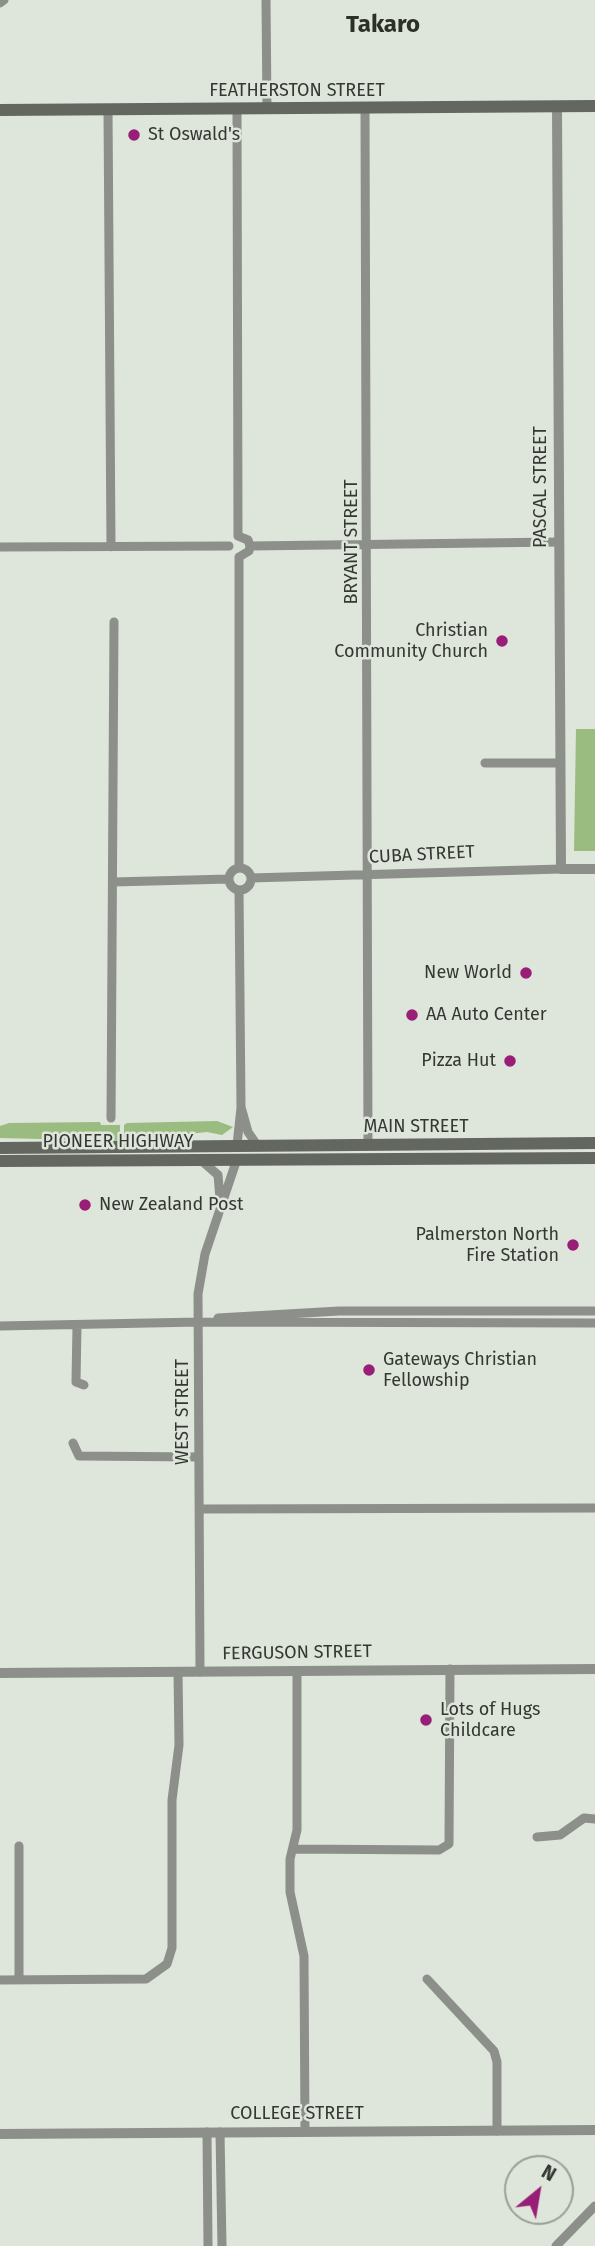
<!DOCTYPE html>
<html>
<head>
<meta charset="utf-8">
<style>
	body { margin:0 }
	#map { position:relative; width:595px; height:2246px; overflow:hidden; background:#dee5da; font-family:"Fira Sans",sans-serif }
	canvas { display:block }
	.north { position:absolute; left:504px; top:2155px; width:70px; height:70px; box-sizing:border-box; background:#dee5da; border:2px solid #9a9f97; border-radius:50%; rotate:30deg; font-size:19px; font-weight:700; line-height:28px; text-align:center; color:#353733 }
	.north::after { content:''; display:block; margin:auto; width:24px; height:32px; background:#991e77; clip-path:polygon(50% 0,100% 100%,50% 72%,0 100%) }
</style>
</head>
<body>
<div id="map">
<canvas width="595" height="2246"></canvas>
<div class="north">N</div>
</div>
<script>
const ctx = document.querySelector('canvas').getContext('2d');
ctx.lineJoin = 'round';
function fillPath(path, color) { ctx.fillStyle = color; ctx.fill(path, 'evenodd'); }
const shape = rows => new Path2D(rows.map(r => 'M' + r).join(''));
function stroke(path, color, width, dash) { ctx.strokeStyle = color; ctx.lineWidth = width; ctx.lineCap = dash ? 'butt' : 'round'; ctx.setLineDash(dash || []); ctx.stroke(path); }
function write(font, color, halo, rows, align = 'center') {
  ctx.font = font + ' "Fira Sans",sans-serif'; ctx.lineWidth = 5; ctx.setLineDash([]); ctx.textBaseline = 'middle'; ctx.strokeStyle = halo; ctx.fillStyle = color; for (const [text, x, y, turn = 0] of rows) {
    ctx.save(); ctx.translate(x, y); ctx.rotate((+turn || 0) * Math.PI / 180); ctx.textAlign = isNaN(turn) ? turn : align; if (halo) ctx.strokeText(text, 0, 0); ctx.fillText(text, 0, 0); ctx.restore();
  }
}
fillPath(shape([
	[576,729,595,729,595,851,574,851],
	[217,1121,233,1127,222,1135,207,1132,124,1141,124,1125,127,1123],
	[100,1122,101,1125,120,1125,120,1141,0,1138,0,1126,9,1123]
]), '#9bbc80');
stroke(shape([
	[266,0,267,108],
	[0,3,4,0],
	[237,108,238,536],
	[365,108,368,1145],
	[108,109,111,547],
	[238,536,248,540,250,546,249,551,239,557],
	[250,546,559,542],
	[0,547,229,546],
	[239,557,239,868],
	[485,763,560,763],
	'229 879a11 11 0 1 1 22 0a11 11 0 1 1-22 0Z',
	[251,878,561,869],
	[113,882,229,879],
	[239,890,241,1107,248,1132,257,1145],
	[111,1118,114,622],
	[237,1145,241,1108],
	[202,1161,218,1175,220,1199],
	[218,1318,339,1311,595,1311],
	[0,1326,199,1322,595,1323],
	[77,1326,76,1382,84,1385],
	[73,1443,79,1456,199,1457],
	[200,1509,595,1508],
	[297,1671,297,1830,290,1859,290,1892,304,1956,305,2132],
	[200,1672,198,1294,205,1254,237,1159],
	[537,1837,560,1835,584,1818,595,1819],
	[294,1849,439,1850,449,1844,450,1669],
	[19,1979,19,1846],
	[427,1979,494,2051,497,2062,497,2131],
	[0,1980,146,1979,167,1964,172,1948,172,1800,179,1745,178,1672],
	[207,2132,208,2246],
	[220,2132,222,2246],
	[556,2246,595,2206]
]), '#8c8f8a', 9);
stroke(shape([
	[557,106,561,869,595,869],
	[0,1673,595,1669],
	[0,2134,595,2130]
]), '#8c8f8a', 10);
stroke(shape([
	[0,110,595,106],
	[0,1148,595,1143],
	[0,1161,595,1158]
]), '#636760', 12);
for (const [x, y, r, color] of [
	[134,135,7,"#991e77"],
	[502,641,7,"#991e77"],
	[526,973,7,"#991e77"],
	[412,1015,7,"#991e77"],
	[510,1061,7,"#991e77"],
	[85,1205,7,"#991e77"],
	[573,1245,7,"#991e77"],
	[369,1370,7,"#991e77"],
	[426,1720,7,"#991e77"]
]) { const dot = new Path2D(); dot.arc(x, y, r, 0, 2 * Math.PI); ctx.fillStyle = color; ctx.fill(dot); stroke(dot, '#dee5da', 2.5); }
write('18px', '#353733', '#dee5da', [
	["FEATHERSTON STREET",297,91],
	["PASCAL STREET",541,487,-90],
	["BRYANT STREET",352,542,-90],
	["CUBA STREET",422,855,-3],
	["MAIN STREET",416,1127],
	["PIONEER HIGHWAY",118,1142],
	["WEST STREET",183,1412,-90],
	["FERGUSON STREET",297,1653,-1],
	["COLLEGE STREET",297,2114]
]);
write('18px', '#353733', '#dee5da', [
	["St Oswald's",148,135],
	["Christian",488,631,"right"],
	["Community Church",488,652,"right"],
	["New World",512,973,"right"],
	["AA Auto Center",426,1015],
	["Pizza Hut",496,1061,"right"],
	["New Zealand Post",99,1205],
	["Palmerston North",559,1235,"right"],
	["Fire Station",559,1256,"right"],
	["Gateways Christian",383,1360],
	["Fellowship",383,1381],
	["Lots of Hugs",440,1710],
	["Childcare",440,1731]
], 'left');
write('bold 24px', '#2c3128', '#dee5da', [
	["Takaro",383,25]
]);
</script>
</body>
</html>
